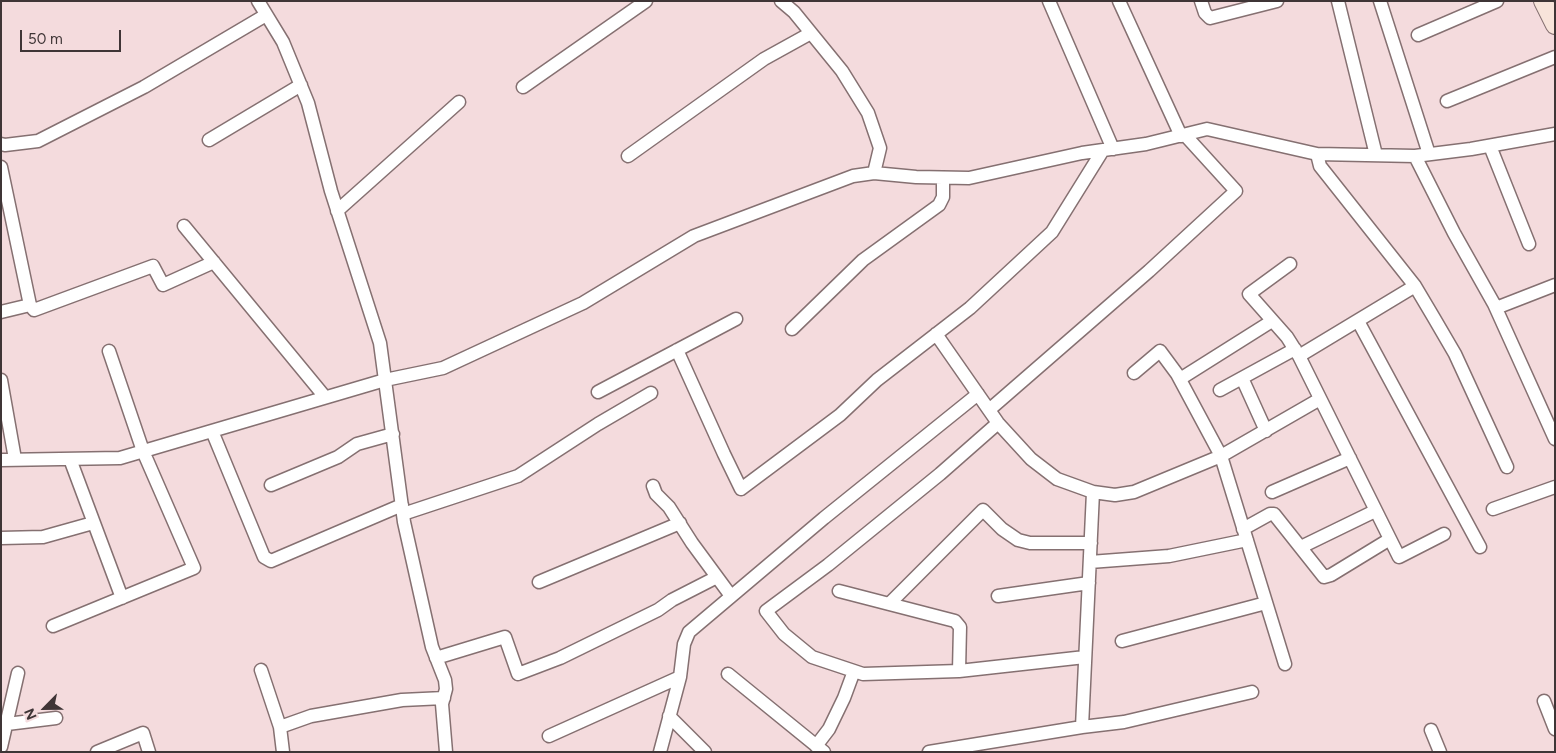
<!DOCTYPE html>
<html>
<head>
<meta charset="utf-8">
<style>
	body { margin:0 }
	#map { position:relative; width:1556px; height:753px; overflow:hidden; background:#f4dbdd; font-family:Figtree,sans-serif }
	canvas { display:block }
	.frame { position:absolute; inset:0; border:2px solid #3f3536; pointer-events:none }
	.north { position:absolute; left:20px; top:683px; width:50px; height:50px; -webkit-text-stroke:4px #f4dbdd; paint-order:stroke; rotate:247deg; font-size:14px; font-weight:700; line-height:20px; text-align:center; color:#3f3536 }
	.north::after { content:''; display:block; margin:auto; width:18px; height:22px; background:#3f3536; clip-path:polygon(50% 0,100% 100%,50% 72%,0 100%) }
	.scale { position:absolute; left:20px; top:30px; width:101px; height:22px; box-sizing:border-box; border:2px solid #3f3536; border-top:0; padding-left:6px; font-size:15px; line-height:18px; white-space:nowrap; color:#3f3536; -webkit-text-stroke:4px #f4dbdd; paint-order:stroke }
</style>
</head>
<body>
<div id="map">
<canvas width="1556" height="753"></canvas>
<div class="frame"></div>
<div class="north">N</div>
<div class="scale">50 m</div>
</div>
<script>
const ctx = document.querySelector('canvas').getContext('2d');
ctx.lineJoin = 'round';
const shape = rows => new Path2D(rows.map(r => 'M' + r).join(''));
function stroke(path, color, width, dash) { ctx.strokeStyle = color; ctx.lineWidth = width; ctx.lineCap = dash ? 'butt' : 'round'; ctx.setLineDash(dash || []); ctx.stroke(path); }
const street = shape([
	[258,1,283,42,308,103,331,191,380,343,404,522,432,647,445,680,446,689,442,704,446,752],
	[781,1,794,12,842,71,868,113,880,148,874,173],
	[1049,1,1113,149],
	[1119,1,1181,136],
	[1201,1,1205,13,1210,18,1277,1],
	[1338,1,1376,155],
	[1380,1,1429,154],
	[1418,35,1497,1],
	[523,87,646,1],
	[1447,101,1555,57],
	[209,140,301,85],
	[1,144,5,145,38,141,144,87,266,15],
	[1490,146,1529,244],
	[1317,154,1320,166,1415,286,1434,318,1455,354,1507,467],
	[628,156,764,59,811,33],
	[1415,156,1454,233,1494,304,1555,439],
	[1,167,30,305],
	[337,211,459,102],
	[184,226,325,397],
	[1290,264,1249,294,1287,337,1299,356,1399,557,1444,534],
	[1496,308,1555,285],
	[1,312,30,305,34,310,153,266,163,285,214,262],
	[1358,321,1480,547],
	[792,329,863,260,939,205,943,197,943,178],
	[936,334,998,423,1031,459,1057,479,1093,492,1115,495,1134,492,1221,456,1320,399],
	[677,350,724,454,741,489,840,415,877,380,970,308,1052,232,1103,150],
	[1299,356,1415,286],
	[1134,373,1160,351,1177,374,1221,456,1285,664],
	[1242,378,1266,431],
	[1180,379,1272,321],
	[1,380,15,459],
	[1220,390,1295,349],
	[598,392,736,319],
	[989,410,1149,271,1236,191,1185,135],
	[998,423,940,474,828,565,766,611,784,634,812,657,863,674,959,671,1085,657],
	[212,431,264,557,271,561,402,505],
	[70,459,122,598],
	[1,460,120,458,385,380,443,368,583,303,694,236,853,176,874,173,916,177,969,178,1082,153,1146,144,1207,129,1317,154,1415,156,1471,149,1555,134],
	[271,485,338,457,357,444,393,434],
	[653,486,656,494,669,507,692,543,731,596],
	[1272,492,1350,458],
	[1493,509,1555,487],
	[403,514,518,476,598,424,651,393],
	[1243,529,1270,514,1274,514,1324,577,1331,575,1390,539],
	[1,538,43,537,93,523],
	[1301,547,1375,511],
	[1090,562,1169,556,1247,540],
	[539,582,680,523],
	[839,591,955,621,960,627,959,671],
	[998,596,1089,583],
	[889,604,983,510,1002,529,1018,540,1030,543,1091,543],
	[53,626,194,568,143,451,109,351],
	[1122,641,1266,603],
	[436,658,505,637,518,674,560,658,658,610,672,600,717,577],
	[261,670,280,727,283,752],
	[728,674,824,752],
	[1544,701,1555,729],
	[669,716,705,752],
	[7,724,56,718],
	[280,727,311,716,402,700,444,698],
	[1082,727,1093,492],
	[1431,730,1440,752],
	[549,736,680,677],
	[816,746,829,729,844,698,854,671],
	[1,747,18,673],
	[97,752,143,733,149,752],
	[660,752,680,677,684,644,689,632,824,518,978,394],
	[929,752,1082,727,1124,722,1252,692]
]);
const secondary = shape([
	[1543,1,1555,25]
]);
stroke(street, '#857071', 15);
stroke(secondary, '#857071', 20);
stroke(street, '#fff', 12);
stroke(secondary, '#f8e4da', 18);
</script>
</body>
</html>
